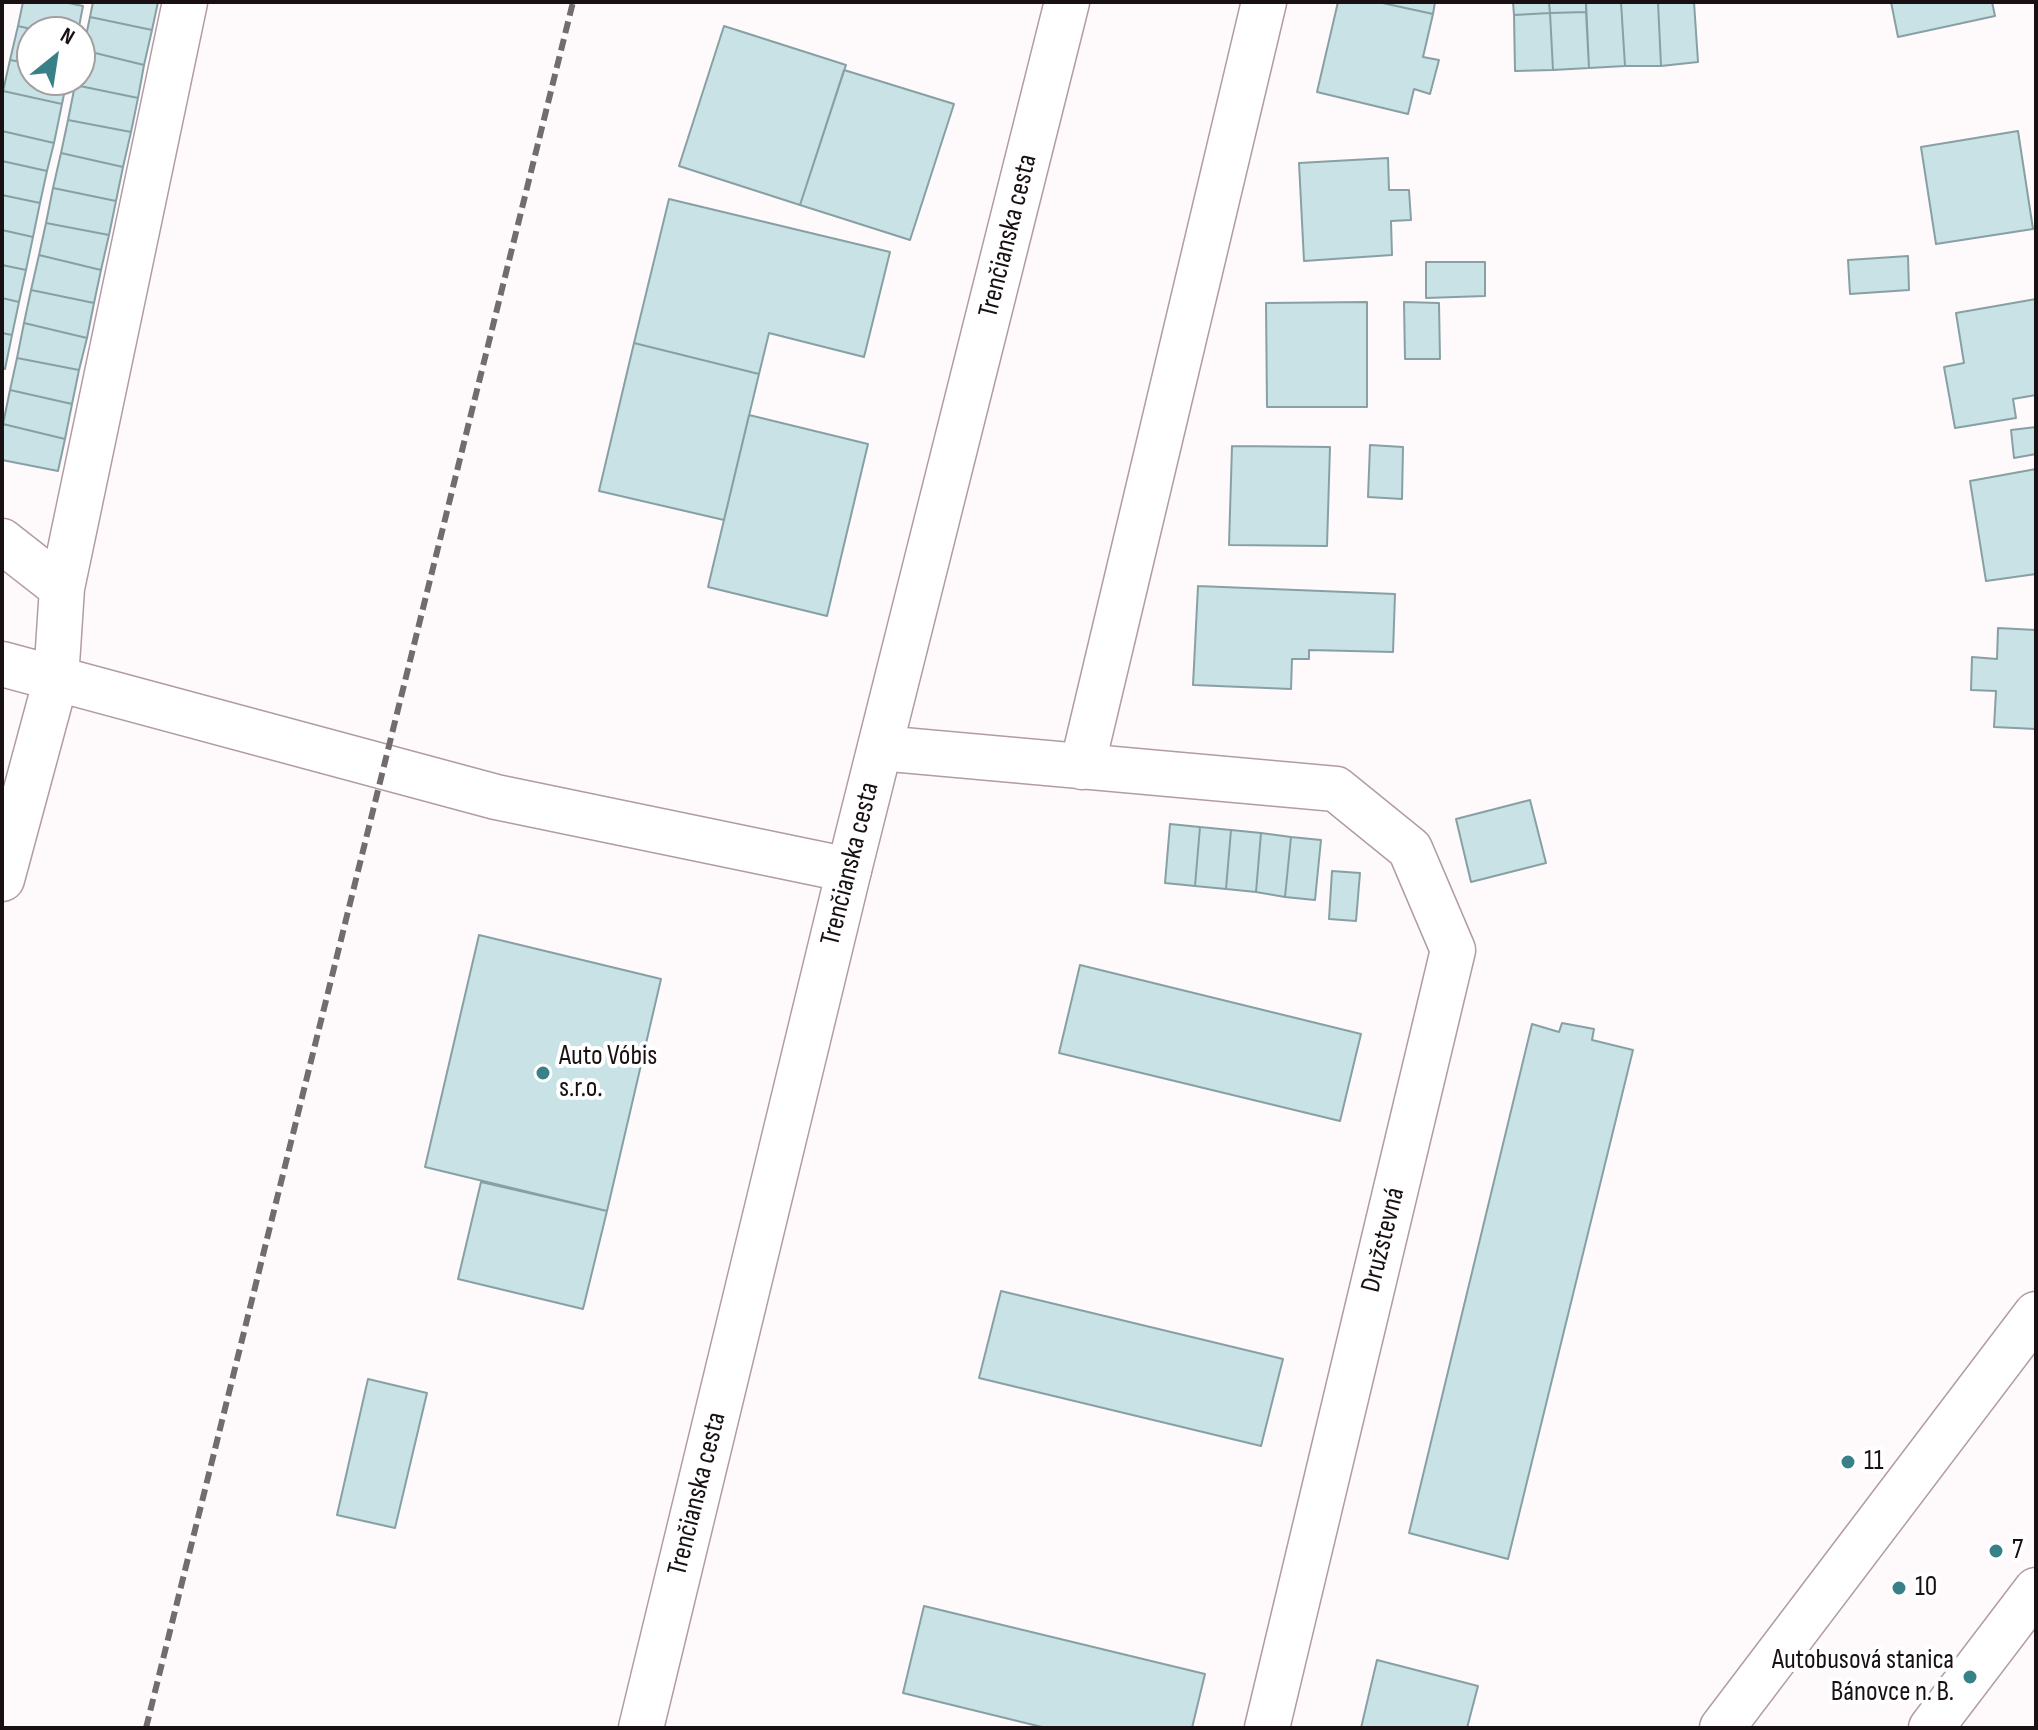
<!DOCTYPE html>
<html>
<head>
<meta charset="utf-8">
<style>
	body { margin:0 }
	#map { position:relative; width:2038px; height:1730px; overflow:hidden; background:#fef9fb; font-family:"Sofia Sans Condensed",sans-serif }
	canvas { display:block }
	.frame { position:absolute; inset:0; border:4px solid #181013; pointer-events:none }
	.north { position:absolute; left:16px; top:16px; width:80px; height:80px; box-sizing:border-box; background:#fff; border:2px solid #a39fa1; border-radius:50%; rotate:30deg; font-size:22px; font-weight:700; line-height:32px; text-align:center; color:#181013 }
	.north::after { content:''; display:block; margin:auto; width:28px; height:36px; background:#398189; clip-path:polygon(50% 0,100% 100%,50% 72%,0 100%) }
</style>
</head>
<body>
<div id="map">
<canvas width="2038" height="1730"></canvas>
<div class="frame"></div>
<div class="north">N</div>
</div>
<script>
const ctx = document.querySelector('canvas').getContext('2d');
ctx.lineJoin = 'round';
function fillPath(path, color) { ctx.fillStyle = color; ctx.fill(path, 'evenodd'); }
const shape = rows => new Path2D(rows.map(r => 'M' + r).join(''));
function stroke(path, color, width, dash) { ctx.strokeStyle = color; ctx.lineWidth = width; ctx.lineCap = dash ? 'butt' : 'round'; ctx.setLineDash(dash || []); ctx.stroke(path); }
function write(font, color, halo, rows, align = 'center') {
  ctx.font = font + ' "Sofia Sans Condensed",sans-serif'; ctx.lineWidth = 8; ctx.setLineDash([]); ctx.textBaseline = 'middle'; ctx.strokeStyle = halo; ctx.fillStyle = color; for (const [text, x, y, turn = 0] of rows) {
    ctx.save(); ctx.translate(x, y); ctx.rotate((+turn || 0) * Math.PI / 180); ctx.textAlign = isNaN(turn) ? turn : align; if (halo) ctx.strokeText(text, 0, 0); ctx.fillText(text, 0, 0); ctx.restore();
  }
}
const building = shape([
	[23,2,64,2,83,6,78,32,44,32,18,26,23,2],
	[93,2,158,2,152,30,90,17,93,2],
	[1338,2,1378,2,1433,14,1423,57,1439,60,1430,94,1414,89,1408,114,1317,92,1338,2],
	[1378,2,1435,2,1433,14,1378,2],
	[1513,2,1549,2,1550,13,1514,15,1513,2],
	[1549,2,1586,2,1586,12,1550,13,1549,2],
	[1586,2,1621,2,1625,66,1589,68,1586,2],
	[1621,2,1658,2,1661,66,1625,66,1621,2],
	[1658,2,1694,2,1698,62,1661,66,1658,2],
	[1891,2,1992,2,1995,16,1898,37,1891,2],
	[1586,12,1589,68,1553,70,1550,13,1586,12],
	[1550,13,1553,70,1515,71,1514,15,1550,13],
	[90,17,152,30,144,65,83,50,90,17],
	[18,26,44,32,32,32,32,64,10,60,18,26],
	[724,26,846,65,800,205,679,166,724,26],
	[83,50,144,65,138,98,75,85,76,80,80,80,83,50],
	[10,60,32,64,32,80,67,80,62,104,3,91,10,60],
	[844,70,954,104,910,240,800,205,844,70],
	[75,85,138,98,131,132,68,120,75,85],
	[3,91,62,104,54,143,2,131,3,91],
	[68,120,131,132,123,167,61,153,68,120],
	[2,131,54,143,47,171,2,161,2,131],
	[2018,131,2033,229,1936,244,1921,147,2018,131],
	[61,153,123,167,116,201,53,188,61,153],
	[1388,158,1389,190,1409,190,1411,220,1391,221,1392,255,1304,261,1299,163,1388,158],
	[2,161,47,171,40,203,2,195,2,161],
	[53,188,116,201,109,235,46,223,53,188],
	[2,195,40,203,33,237,2,230,2,195],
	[669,199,890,252,864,357,769,333,759,374,634,343,669,199],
	[46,223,109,235,101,270,39,255,46,223],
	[2,230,33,237,26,270,2,265,2,230],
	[39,255,101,270,94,303,31,290,39,255],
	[1908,256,1909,290,1850,294,1848,260,1908,256],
	[1426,262,1485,262,1485,296,1426,298,1426,262],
	[2,265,26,270,19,302,2,298,2,265],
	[31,290,94,303,87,338,24,323,31,290],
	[2,298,19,302,12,335,2,333,2,298],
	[2036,299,2036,395,2013,399,2016,418,1955,428,1944,367,1964,363,1956,313,2036,299],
	[1367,302,1367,407,1267,407,1266,303,1367,302],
	[1404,302,1439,303,1440,359,1405,359,1404,302],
	[24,323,87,338,79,370,17,358,24,323],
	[2,333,12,335,5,369,2,368,2,333],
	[634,343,759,374,724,520,599,491,634,343],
	[17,358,79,370,72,404,10,390,17,358],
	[10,390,72,404,65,439,3,424,10,390],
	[749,415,868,444,827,616,708,587,749,415],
	[3,424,65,439,58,471,2,460,3,424],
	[2036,427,2036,454,2014,458,2011,430,2036,427],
	[1370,445,1403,447,1402,499,1368,497,1370,445],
	[1232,446,1330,447,1327,546,1229,545,1232,446],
	[2036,469,2036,574,1986,581,1970,481,2036,469],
	[1198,586,1395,594,1393,652,1309,650,1309,659,1292,659,1291,689,1193,685,1198,586],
	[1998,628,2036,630,2036,729,1994,727,1996,691,1971,690,1972,657,1997,659,1998,628],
	[1530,800,1546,863,1471,882,1456,819,1530,800],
	[1170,824,1200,827,1195,886,1165,883,1170,824],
	[1200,827,1231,830,1226,889,1195,886,1200,827],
	[1231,830,1261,833,1256,892,1226,889,1231,830],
	[1261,833,1291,837,1285,897,1256,892,1261,833],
	[1291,837,1321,840,1315,900,1285,897,1291,837],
	[1332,871,1360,873,1356,921,1329,919,1332,871],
	[479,935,661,979,607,1211,425,1167,479,935],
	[1080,965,1361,1034,1340,1121,1059,1053,1080,965],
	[1562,1023,1594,1029,1592,1040,1633,1050,1508,1559,1409,1533,1532,1024,1559,1032,1562,1023],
	[481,1182,607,1211,583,1309,458,1279,481,1182],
	[1001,1291,1283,1359,1261,1446,979,1378,1001,1291],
	[368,1379,427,1393,395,1528,337,1515,368,1379],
	[924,1606,1205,1674,1192,1728,1046,1728,903,1693,924,1606],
	[1377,1660,1478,1686,1467,1728,1361,1728,1377,1660]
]);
fillPath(building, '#c8e2e5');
stroke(building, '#88a0a3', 2);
const minor = shape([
	[2,541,62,588],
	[2,664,496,797,849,870],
	[880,748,1336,789,1410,849,1453,950,1267,1728],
	[1082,767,1264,2],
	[2,879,56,679,62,588,185,2],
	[1722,1728,2036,1314],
	[1931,1728,2036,1590]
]);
const major = shape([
	[641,1728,849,870,1067,2]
]);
stroke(minor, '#b29ca3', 47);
stroke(major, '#b29ca3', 47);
stroke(minor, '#fff', 44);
stroke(major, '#fff', 44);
stroke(shape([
	[146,1728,573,2]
]), '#736c6f', 6, [12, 6]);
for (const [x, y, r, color] of [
	[543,1073,8,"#398189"],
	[1848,1462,8,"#398189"],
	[1996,1551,8,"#398189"],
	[1899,1588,8,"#398189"],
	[1970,1677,8,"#398189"]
]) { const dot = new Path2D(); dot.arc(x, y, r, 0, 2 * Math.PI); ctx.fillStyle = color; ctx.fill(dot); stroke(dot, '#fff', 3); }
write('28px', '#181013', '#fff', [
	["Trenčianska cesta",1009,236,-76],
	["Trenčianska cesta",851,864,-76],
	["Družstevná",1384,1240,-76],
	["Trenčianska cesta",698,1494,-76]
]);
write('28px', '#181013', '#fff', [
	["Auto Vóbis",559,1057],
	["s.r.o.",559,1089],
	["11",1864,1462],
	["7",2012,1551],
	["10",1915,1588],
	["Autobusová stanica",1954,1661,"right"],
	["Bánovce n. B.",1954,1693,"right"]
], 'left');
</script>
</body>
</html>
